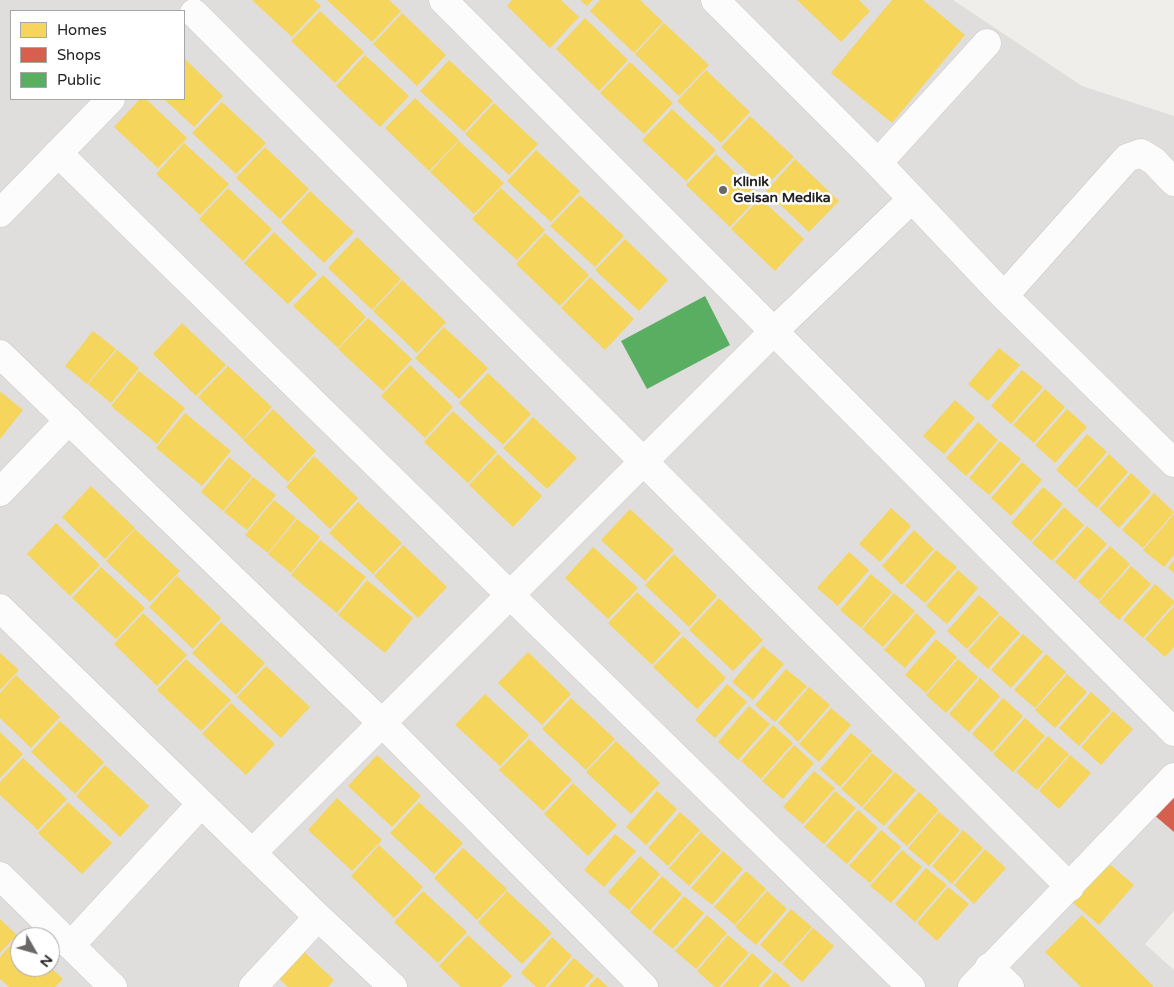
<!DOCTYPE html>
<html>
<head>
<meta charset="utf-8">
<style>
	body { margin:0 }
	#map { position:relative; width:1174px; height:987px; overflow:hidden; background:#f0eeeb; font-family:"Varela Round",sans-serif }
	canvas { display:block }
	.legend { position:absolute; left:10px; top:10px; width:175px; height:90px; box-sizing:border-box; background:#fff; border:1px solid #a7a7a7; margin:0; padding:6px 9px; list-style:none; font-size:15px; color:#222 }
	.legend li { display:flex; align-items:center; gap:10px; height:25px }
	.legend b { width:25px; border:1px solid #a7a7a7 }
	.north { position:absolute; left:10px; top:927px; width:50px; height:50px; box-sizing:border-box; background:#fff; border:1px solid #a7a7a7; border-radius:50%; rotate:128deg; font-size:14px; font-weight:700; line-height:20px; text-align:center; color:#222 }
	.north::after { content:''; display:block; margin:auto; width:18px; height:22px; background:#6a6968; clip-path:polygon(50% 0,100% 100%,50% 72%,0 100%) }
</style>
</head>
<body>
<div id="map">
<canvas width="1174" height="987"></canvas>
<ul class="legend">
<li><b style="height:14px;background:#f6d55c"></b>Homes</li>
<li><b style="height:14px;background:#d6604d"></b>Shops</li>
<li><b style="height:14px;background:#5aae61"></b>Public</li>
</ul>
<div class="north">N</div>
</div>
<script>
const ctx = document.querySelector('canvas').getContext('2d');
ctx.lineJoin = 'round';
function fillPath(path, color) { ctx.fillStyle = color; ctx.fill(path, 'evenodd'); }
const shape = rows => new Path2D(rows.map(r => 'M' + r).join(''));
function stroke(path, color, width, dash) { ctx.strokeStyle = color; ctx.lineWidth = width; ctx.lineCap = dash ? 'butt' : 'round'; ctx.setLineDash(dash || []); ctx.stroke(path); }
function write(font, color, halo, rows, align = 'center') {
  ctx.font = font + ' "Varela Round",sans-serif'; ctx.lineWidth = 5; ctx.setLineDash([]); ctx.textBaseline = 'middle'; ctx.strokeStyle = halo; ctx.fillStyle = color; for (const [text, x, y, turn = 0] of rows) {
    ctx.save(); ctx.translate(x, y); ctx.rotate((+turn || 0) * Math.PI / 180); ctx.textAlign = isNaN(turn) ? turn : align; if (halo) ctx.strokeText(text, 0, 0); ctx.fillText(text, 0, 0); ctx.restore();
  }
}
fillPath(shape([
	[0,0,953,0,1082,86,1174,116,1174,911,1145,944,1174,970,1174,987,0,987],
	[11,11,184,11,184,99,11,99],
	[20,937,50,937,50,967,20,967]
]), '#dfdedc');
fillPath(shape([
	[252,0,314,0,321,6,292,37],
	[327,0,389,0,401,11,372,42],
	[512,0,561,0,579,17,550,48,507,6],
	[580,0,593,0,587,6],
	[600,0,640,0,663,22,634,53,590,11],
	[797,0,859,0,870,11,841,42],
	[892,0,923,0,965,35,892,123,831,73],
	[320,11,364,52,335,83,291,41],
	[402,13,446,55,417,86,373,44],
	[585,18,628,60,599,91,556,49],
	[664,23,709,65,679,96,635,54],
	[365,55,409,96,380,127,336,86],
	[184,58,223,96,194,127,164,99,184,99],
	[449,60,493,101,464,132,420,91],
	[630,62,673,103,644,134,600,93],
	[706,70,750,112,721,143,677,101],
	[415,98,459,140,429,171,385,128],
	[140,99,146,99,187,138,158,168,114,127],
	[222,102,266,143,236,174,192,133],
	[494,103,538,144,509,175,465,134],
	[672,109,716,150,686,181,642,140],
	[750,116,794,157,764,188,721,147],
	[459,141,504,183,474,214,430,172],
	[184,143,229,184,200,215,156,174],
	[265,147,309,189,280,219,236,178],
	[536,150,580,191,551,222,507,181],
	[716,154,759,196,730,227,686,185],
	[795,159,839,201,809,232,766,191],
	[228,188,272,229,243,261,199,219],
	[501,188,545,230,517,260,472,219],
	[310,191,354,232,324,263,281,222],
	[580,195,624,236,595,267,550,226],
	[760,198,804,239,775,271,731,229],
	[274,232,317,274,288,304,244,263],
	[545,233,589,275,560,306,516,264],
	[357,237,401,279,372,310,328,268],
	[625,239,668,280,639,311,595,270],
	[323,275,366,317,338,348,293,306],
	[590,277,634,319,605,350,561,308],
	[402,280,446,322,417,353,373,311],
	[368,318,412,359,383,391,338,349],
	[182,323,226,365,196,396,153,354],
	[444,327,488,368,459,399,415,358],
	[93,331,116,349,87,384,65,366],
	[999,348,1020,365,988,401,968,384],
	[117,350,139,368,111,403,88,384],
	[410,365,453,407,425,438,381,396],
	[228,366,272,407,243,439,198,397],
	[1022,370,1043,387,1011,424,991,406],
	[139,371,185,408,157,444,111,406],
	[488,373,531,414,503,445,459,403],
	[1045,389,1065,407,1034,443,1013,425],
	[1,392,23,410,0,439,0,393],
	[955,400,975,418,944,454,923,436],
	[273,409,316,451,288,482,243,440],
	[1067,409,1087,427,1055,463,1035,445],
	[453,411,497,452,468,483,424,442],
	[185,413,231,451,202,486,156,448],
	[533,417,577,458,547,489,503,448],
	[978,422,998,440,966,476,946,458],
	[1087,434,1107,452,1076,488,1056,470],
	[1000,441,1021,459,989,495,969,478],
	[498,454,542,496,513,527,469,485],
	[1109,454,1128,472,1097,508,1077,490],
	[314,456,358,498,330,529,286,487],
	[229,457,252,476,223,511,201,492],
	[1022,462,1042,480,1011,516,991,498],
	[1131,473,1151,492,1119,528,1099,509],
	[253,477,276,495,247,530,224,512],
	[91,486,135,528,105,559,62,517],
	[1043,487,1063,504,1031,541,1011,523],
	[1154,493,1174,512,1143,548,1122,530],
	[274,500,296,518,268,553,245,535],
	[358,502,402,543,373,574,329,533],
	[1064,507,1084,525,1052,561,1032,543],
	[891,508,911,526,880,562,859,544],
	[630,509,674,550,645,581,601,540],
	[1174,514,1174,555,1164,567,1143,550],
	[297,519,320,537,291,573,268,554],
	[56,523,100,565,70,596,27,554],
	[1087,526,1107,544,1075,580,1055,562],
	[135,529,180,571,150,602,106,561],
	[914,530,934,549,902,585,882,566],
	[320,540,366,577,337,613,291,575],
	[403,545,447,587,418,618,374,576],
	[1110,546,1130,564,1099,600,1078,582],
	[593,547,638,588,608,619,565,578],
	[936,550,957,567,925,603,905,586],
	[849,552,869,570,838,606,817,588],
	[674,554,717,596,689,627,645,585],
	[1174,560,1174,573,1168,568],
	[1131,566,1151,584,1119,620,1099,602],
	[101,567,145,608,116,639,72,598],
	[958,570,978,588,947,624,926,606],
	[871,574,892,592,861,628,840,610],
	[177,576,221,618,193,649,149,607],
	[367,580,413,618,385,653,338,615],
	[1155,584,1174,601,1174,603,1143,638,1123,620],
	[637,592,681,633,652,665,608,623],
	[894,593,915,611,883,647,862,629],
	[979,595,999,613,967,649,947,631],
	[719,598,763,640,733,671,689,630],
	[1174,606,1174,647,1165,657,1145,639],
	[143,613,187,655,157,686,114,644],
	[916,613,936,632,905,668,884,650],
	[1000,615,1020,633,988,669,968,651],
	[221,622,265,663,236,695,192,653],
	[1023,634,1043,652,1011,688,991,670],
	[683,636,726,678,697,709,653,667],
	[936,639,957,657,926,693,905,675],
	[763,646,784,664,753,700,732,682],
	[528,652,571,694,542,725,498,683],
	[0,653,19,670,0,690],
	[1046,654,1066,672,1035,708,1014,690],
	[186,659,231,700,201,731,157,690],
	[958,659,978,677,946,713,926,695],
	[266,666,310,707,281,738,237,697],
	[786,669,807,686,775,722,755,705],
	[1067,674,1087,692,1055,728,1035,710],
	[16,675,60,717,31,748,0,718,0,693],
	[980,678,1000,696,969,732,949,714],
	[727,684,747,702,715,738,695,720],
	[809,687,830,705,798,742,778,723],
	[1091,692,1111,710,1079,746,1059,728],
	[485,694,529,735,500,766,455,725],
	[571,698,615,739,586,770,542,729],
	[1003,698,1023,716,992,752,972,734],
	[231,703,275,744,246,775,202,734],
	[749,706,770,724,738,760,718,742],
	[831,708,851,725,819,762,799,744],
	[1113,711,1133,729,1101,765,1081,747],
	[1025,718,1045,736,1013,772,993,754],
	[60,721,104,762,75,794,31,752],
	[773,725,793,743,761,779,741,761],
	[0,732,23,754,0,778],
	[851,733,872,751,840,787,820,769],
	[1048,736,1069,754,1037,790,1016,772],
	[529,739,572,780,543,811,499,770],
	[616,741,660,783,631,814,586,772],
	[794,745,814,763,783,799,762,781],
	[872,753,893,771,862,807,841,789],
	[377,755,421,796,392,827,348,786],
	[1070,755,1091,773,1059,809,1039,791],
	[23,758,67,799,38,830,0,795,0,782],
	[105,765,149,806,120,837,76,796],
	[814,771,835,788,803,824,783,807],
	[895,772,916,790,884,826,863,808],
	[573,783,617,825,588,856,544,814],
	[657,791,677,809,646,845,626,827],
	[835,791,856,808,824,844,804,827],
	[919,792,939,810,907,846,887,828],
	[337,798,382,840,352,871,308,830],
	[68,802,112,843,82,874,38,833],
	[419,802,463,843,434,874,390,833],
	[858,810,878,828,847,864,826,846],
	[680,812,700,830,668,866,648,848],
	[939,812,960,830,929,866,908,848],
	[881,830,901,847,870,883,849,866],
	[963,830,983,848,952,884,932,866],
	[701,832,721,850,689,886,669,868],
	[615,834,636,851,604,887,584,870],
	[379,845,423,887,394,918,351,876],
	[463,848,507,889,477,920,434,878],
	[985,849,1006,868,974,904,954,885],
	[902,850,922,867,891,903,870,886],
	[723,851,743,869,712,905,691,888],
	[640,856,660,874,629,910,608,892],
	[1106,861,1134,885,1099,925,1071,901],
	[926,868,947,885,915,922,895,904],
	[746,871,766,889,735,925,714,907],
	[662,876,682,894,650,930,630,912],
	[948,887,969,904,937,941,917,923],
	[423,891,467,932,438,963,394,922],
	[507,891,552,933,522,964,478,922],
	[767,891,787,909,756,945,735,927],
	[684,896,704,913,673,949,652,932],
	[791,909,812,927,780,963,760,945],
	[707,915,727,933,696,969,675,951],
	[1082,915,1154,987,1081,987,1045,952],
	[0,919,17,935,0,953],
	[813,928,834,946,802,982,782,964],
	[468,935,512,976,501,987,461,987,439,966],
	[728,935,749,953,719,987,715,987,697,971],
	[18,937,20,939,20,967,50,967,63,979,55,987,9,987,0,979,0,957],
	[552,937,572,956,545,987,536,987,521,973],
	[296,944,334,980,328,987,288,987,271,971],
	[752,953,772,971,758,987,722,987],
	[574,958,594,976,584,987,548,987],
	[775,972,791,987,762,987],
	[597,977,608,987,588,987]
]), '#f6d55c');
fillPath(shape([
	[1174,789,1174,832,1153,814]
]), '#d6604d');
fillPath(shape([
	[705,296,730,345,647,389,621,341]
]), '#5aae61');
const street = shape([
	[443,0,1174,732],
	[715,0,878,163,1004,296,1174,463],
	[194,13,1070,887],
	[58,153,911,987],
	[878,163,987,43],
	[0,213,111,99],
	[1004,296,1127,158,1141,153,1154,161,1174,182],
	[0,354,382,723,644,987],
	[0,492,69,420],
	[0,608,318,917,393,987],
	[252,853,774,331,912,199],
	[0,876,113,987],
	[71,945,201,804],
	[989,967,1010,987],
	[253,987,318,917],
	[972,987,1174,777]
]);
stroke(street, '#c9c8c7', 29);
stroke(street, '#fdfcfc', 28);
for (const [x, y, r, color] of [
	[723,190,5,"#6a6968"]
]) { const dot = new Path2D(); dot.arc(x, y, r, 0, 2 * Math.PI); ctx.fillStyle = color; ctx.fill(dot); stroke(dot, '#fff', 2); }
write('bold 14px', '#222', '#fff', [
	["Klinik",733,182],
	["Geisan Medika",733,198]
], 'left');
</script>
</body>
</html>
